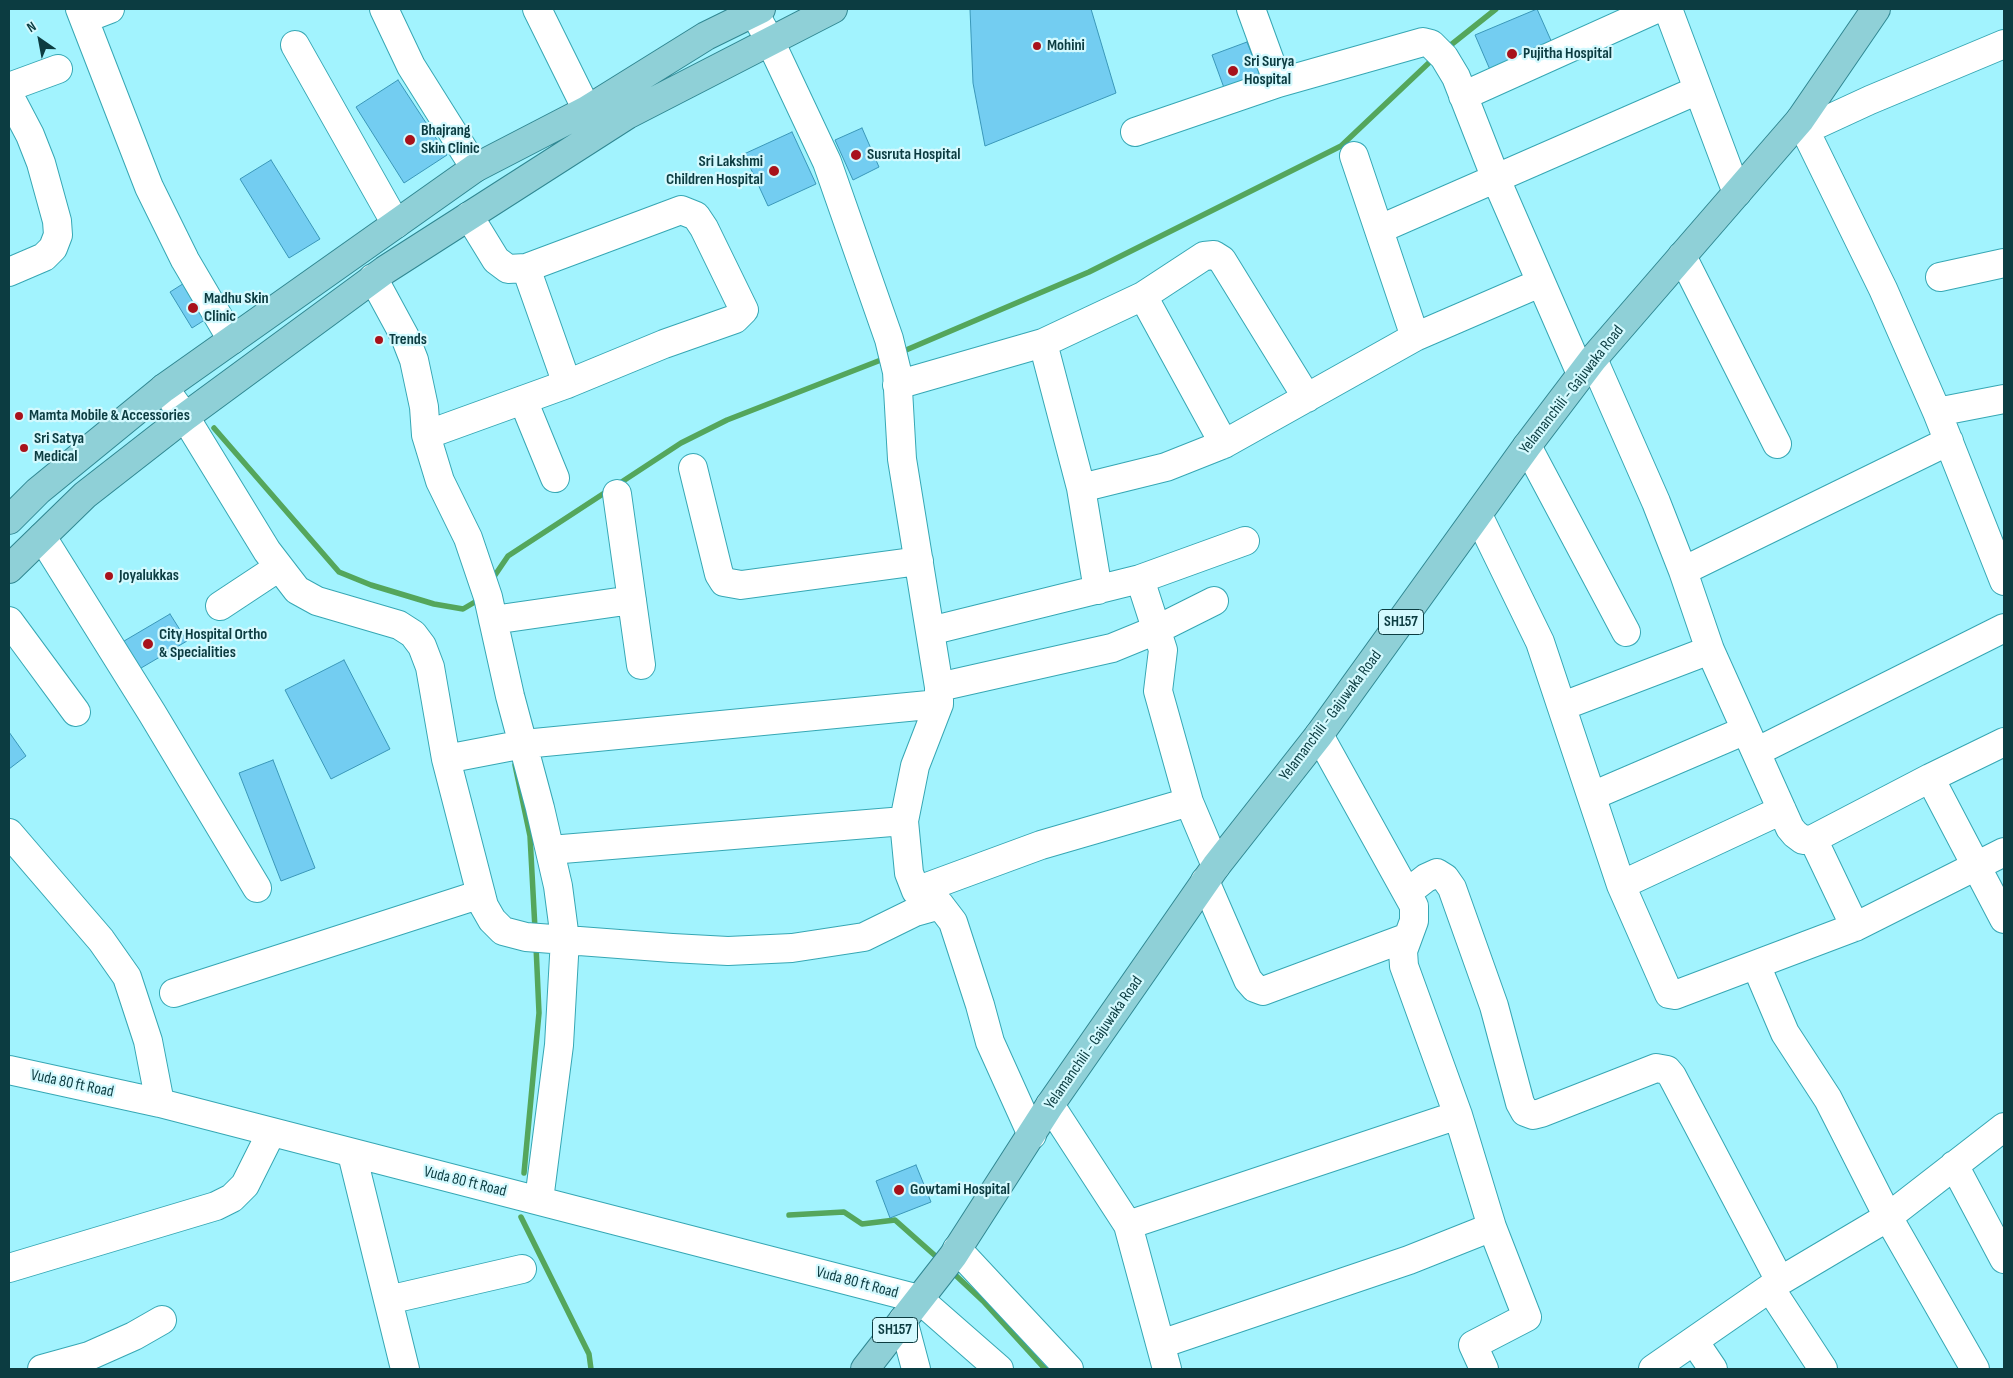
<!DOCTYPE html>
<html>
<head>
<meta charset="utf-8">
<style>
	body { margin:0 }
	#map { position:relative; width:2013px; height:1378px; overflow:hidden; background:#a2f3fe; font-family:"Sofia Sans Condensed",sans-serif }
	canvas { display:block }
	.frame { position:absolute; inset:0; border:10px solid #0c3c41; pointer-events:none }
	.north { position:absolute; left:15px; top:15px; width:50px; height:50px; -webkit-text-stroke:4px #d3f9fe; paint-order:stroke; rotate:327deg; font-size:14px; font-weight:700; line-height:20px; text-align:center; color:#0c3c41 }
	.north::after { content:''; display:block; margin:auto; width:18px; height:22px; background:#0c3c41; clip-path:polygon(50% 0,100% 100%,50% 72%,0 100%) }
</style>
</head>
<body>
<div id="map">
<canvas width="2013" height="1378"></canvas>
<div class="frame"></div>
<div class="north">N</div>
</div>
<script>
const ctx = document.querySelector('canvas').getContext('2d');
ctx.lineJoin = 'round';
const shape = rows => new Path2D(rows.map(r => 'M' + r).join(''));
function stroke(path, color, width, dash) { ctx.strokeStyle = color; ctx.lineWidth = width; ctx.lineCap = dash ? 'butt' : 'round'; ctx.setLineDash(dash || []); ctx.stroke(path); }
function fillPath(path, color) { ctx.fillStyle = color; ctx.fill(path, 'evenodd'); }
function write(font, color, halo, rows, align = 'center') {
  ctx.font = font + ' "Sofia Sans Condensed",sans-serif'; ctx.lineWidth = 4.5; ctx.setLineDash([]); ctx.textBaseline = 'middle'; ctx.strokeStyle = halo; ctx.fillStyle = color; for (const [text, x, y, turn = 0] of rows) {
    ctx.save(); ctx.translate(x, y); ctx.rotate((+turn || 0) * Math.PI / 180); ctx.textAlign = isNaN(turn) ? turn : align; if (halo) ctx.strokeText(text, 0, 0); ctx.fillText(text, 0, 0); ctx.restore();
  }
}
stroke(shape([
	[1447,48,1496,9],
	[899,353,1089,272,1341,146,1434,58],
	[214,428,339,572,371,585,434,604,463,609,480,599],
	[617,485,681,443,727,420,886,358],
	[491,581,508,556,609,490],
	[515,765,530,836,535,929],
	[524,1173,539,1013,536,946],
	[789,1215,844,1212,862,1224,895,1220,940,1260],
	[521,1217,589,1354,591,1369],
	[950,1270,983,1301,1045,1369]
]), '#54a65c', 5.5);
const building = shape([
	[970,9,1091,9,1116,93,985,146,973,83,970,9],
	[1537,9,1553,45,1491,72,1475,35,1537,9],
	[1247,42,1263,83,1227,96,1212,55,1247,42],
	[398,80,447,155,404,183,356,107,398,80],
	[862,128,879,167,853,180,835,140,862,128],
	[792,132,816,184,768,206,744,154,792,132],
	[271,160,320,239,289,258,240,179,271,160],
	[189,280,211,316,192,328,170,292,189,280],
	[170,614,187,641,136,671,119,644,170,614],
	[344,660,390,749,331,779,285,690,344,660],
	[9,732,26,756,9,769,9,732],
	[273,760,315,868,281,881,239,773,273,760],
	[916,1165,931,1202,890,1218,876,1181,916,1165]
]);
fillPath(building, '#73cdf1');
stroke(building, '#3a97b9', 1);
const minor = shape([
	[80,9,149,187,185,260,232,340],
	[384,9,411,66,475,168],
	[537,9,587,110],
	[752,9,770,41,827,162,889,339,897,372,902,459,939,687,939,704,915,766,904,821,909,873,916,891,940,905,953,922,980,1005,990,1042,1032,1135],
	[1251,9,1278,83],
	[1668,9,1737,193],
	[84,19,110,9],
	[295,45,396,224],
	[9,87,58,69],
	[9,95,30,135,41,163,57,221,58,235,53,248,44,257,9,272],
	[1463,96,1656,9],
	[1800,120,1883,289,1937,412,2004,581],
	[1805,130,1870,100,2004,44],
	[1135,132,1278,83,1423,42,1431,44,1444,57,1456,77,1496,179,1581,374],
	[1354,156,1415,337],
	[469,216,496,260,508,269,526,268,681,210,696,216,704,228,744,310,735,319,664,344,567,384,426,435,440,481,468,538,488,597,510,696,540,808,558,886,565,939,559,1045,539,1200],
	[1380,229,1698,90],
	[1682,256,1777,444],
	[526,268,567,384],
	[1940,277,2004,263],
	[373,278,405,337,414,360,424,407,426,435],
	[1143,296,1224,444],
	[1043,343,1081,488,1098,590],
	[1593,359,1656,502,1683,571,1710,650,1790,828,1795,834,1803,840,1813,839,1930,778],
	[897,385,1043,343,1143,296,1204,256,1214,255,1222,260,1307,398],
	[164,388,185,417,267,551,297,590,317,601,399,625,413,634,422,646,430,667,446,759,484,906,492,920,503,931,526,937,672,948,728,951,792,948,864,937,915,912,940,905],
	[523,400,555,478],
	[1937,412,2004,399],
	[1527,446,1626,632],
	[693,468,719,574,724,582,741,585,919,561],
	[1081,488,1166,467,1224,444,1415,337,1540,283],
	[617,494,641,665],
	[1478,515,1540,642,1621,885,1669,994,1675,995,1855,927,2004,852],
	[42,537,152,713,257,888],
	[1683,571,1949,441],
	[1140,579,1163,650,1158,691,1189,802,1216,866],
	[220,606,279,567],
	[493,620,632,600],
	[9,621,76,712],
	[930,631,1140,579,1245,541],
	[939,687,1112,648,1156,630,1214,601],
	[1563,706,1710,650],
	[1319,735,1414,906,1414,921,1403,951,1404,966,1458,1115,1492,1227,1527,1317,1473,1345,1484,1369],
	[2004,742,1930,778,2004,919],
	[1756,752,2004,628],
	[446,759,524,744,939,704],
	[1592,796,1746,730],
	[9,833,101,940,127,977,148,1041,160,1103],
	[1813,839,1855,927],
	[550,850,904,821],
	[1205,881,1248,980,1255,988,1263,991,1408,937],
	[1621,885,1782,810],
	[916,891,1041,845,1189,802],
	[1408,892,1426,878,1437,873,1445,878,1452,888,1494,1006,1520,1103,1525,1112,1533,1115,1541,1113,1656,1068,1667,1070,1672,1076,1780,1281],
	[1756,965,1785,1033,1828,1099,1888,1217,1975,1369],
	[174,993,481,894],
	[9,1070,160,1103,919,1299,999,1369],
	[1050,1105,1128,1225,1167,1369],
	[352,1154,405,1369],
	[1954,1165,2004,1259],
	[1128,1225,1458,1115],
	[957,1249,1069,1369],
	[9,1268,216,1206,232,1198,245,1185,271,1133],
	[1770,1288,1823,1369],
	[388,1300,522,1269],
	[903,1320,916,1369],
	[1694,1341,1713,1369],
	[1161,1344,1409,1260,1492,1227],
	[42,1369,89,1356,134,1336,162,1320],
	[1653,1369,1780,1281,1888,1217,2004,1127]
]);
const major = shape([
	[9,520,38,491,164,388,475,168,587,110,706,36,761,9],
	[9,569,85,495,185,417,385,270,627,115,833,9],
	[865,1369,953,1256,1050,1105,1216,866,1319,735,1527,446,1593,359,1800,120,1876,9]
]);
stroke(minor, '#36a7b4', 30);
stroke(major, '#308792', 30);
stroke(minor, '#fff', 28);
stroke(major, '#8fd0d7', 28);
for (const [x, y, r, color] of [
	[1037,46,5,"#a8121b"],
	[1512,54,6,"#a8121b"],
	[1233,71,6,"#a8121b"],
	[410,140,6,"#a8121b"],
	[856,155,6,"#a8121b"],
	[774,171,6,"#a8121b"],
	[193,308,6,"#a8121b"],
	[379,340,5,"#a8121b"],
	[19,416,5,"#a8121b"],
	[24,448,5,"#a8121b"],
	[109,576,5,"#a8121b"],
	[148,644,6,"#a8121b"],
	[899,1190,6,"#a8121b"]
]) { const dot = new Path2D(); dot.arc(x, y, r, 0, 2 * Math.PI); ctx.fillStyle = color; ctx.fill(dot); stroke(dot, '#d3f9fe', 2); }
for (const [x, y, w] of [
	[1401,622,45],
	[895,1330,45]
]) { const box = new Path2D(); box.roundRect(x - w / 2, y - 12.5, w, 25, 4); ctx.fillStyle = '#d3f9fe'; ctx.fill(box); stroke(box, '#0c3c41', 1); }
write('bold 15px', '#0c3c41', null, [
	["SH157",1401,622],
	["SH157",895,1330]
]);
write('bold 16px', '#0c3c41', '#d3f9fe', [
	["Mohini",1047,46],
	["Pujitha Hospital",1523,54],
	["Sri Surya",1244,62],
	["Hospital",1244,80],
	["Bhajrang",421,131],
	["Skin Clinic",421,149],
	["Susruta Hospital",867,155],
	["Sri Lakshmi",763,162,"right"],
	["Children Hospital",763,180,"right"],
	["Madhu Skin",204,299],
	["Clinic",204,317],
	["Trends",389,340],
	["Mamta Mobile & Accessories",29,416],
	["Sri Satya",34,439],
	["Medical",34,457],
	["Joyalukkas",119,576],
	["City Hospital Ortho",159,635],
	["& Specialities",159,653],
	["Gowtami Hospital",910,1190]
], 'left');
write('16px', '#0c3c41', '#d3f9fe', [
	["Yelamanchili - Gajuwaka Road",1572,390,-52],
	["Yelamanchili - Gajuwaka Road",1331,716,-53],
	["Yelamanchili - Gajuwaka Road",1094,1043,-55],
	["Vuda 80 ft Road",72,1084,12],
	["Vuda 80 ft Road",465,1182,14],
	["Vuda 80 ft Road",857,1283,15]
]);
</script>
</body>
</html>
